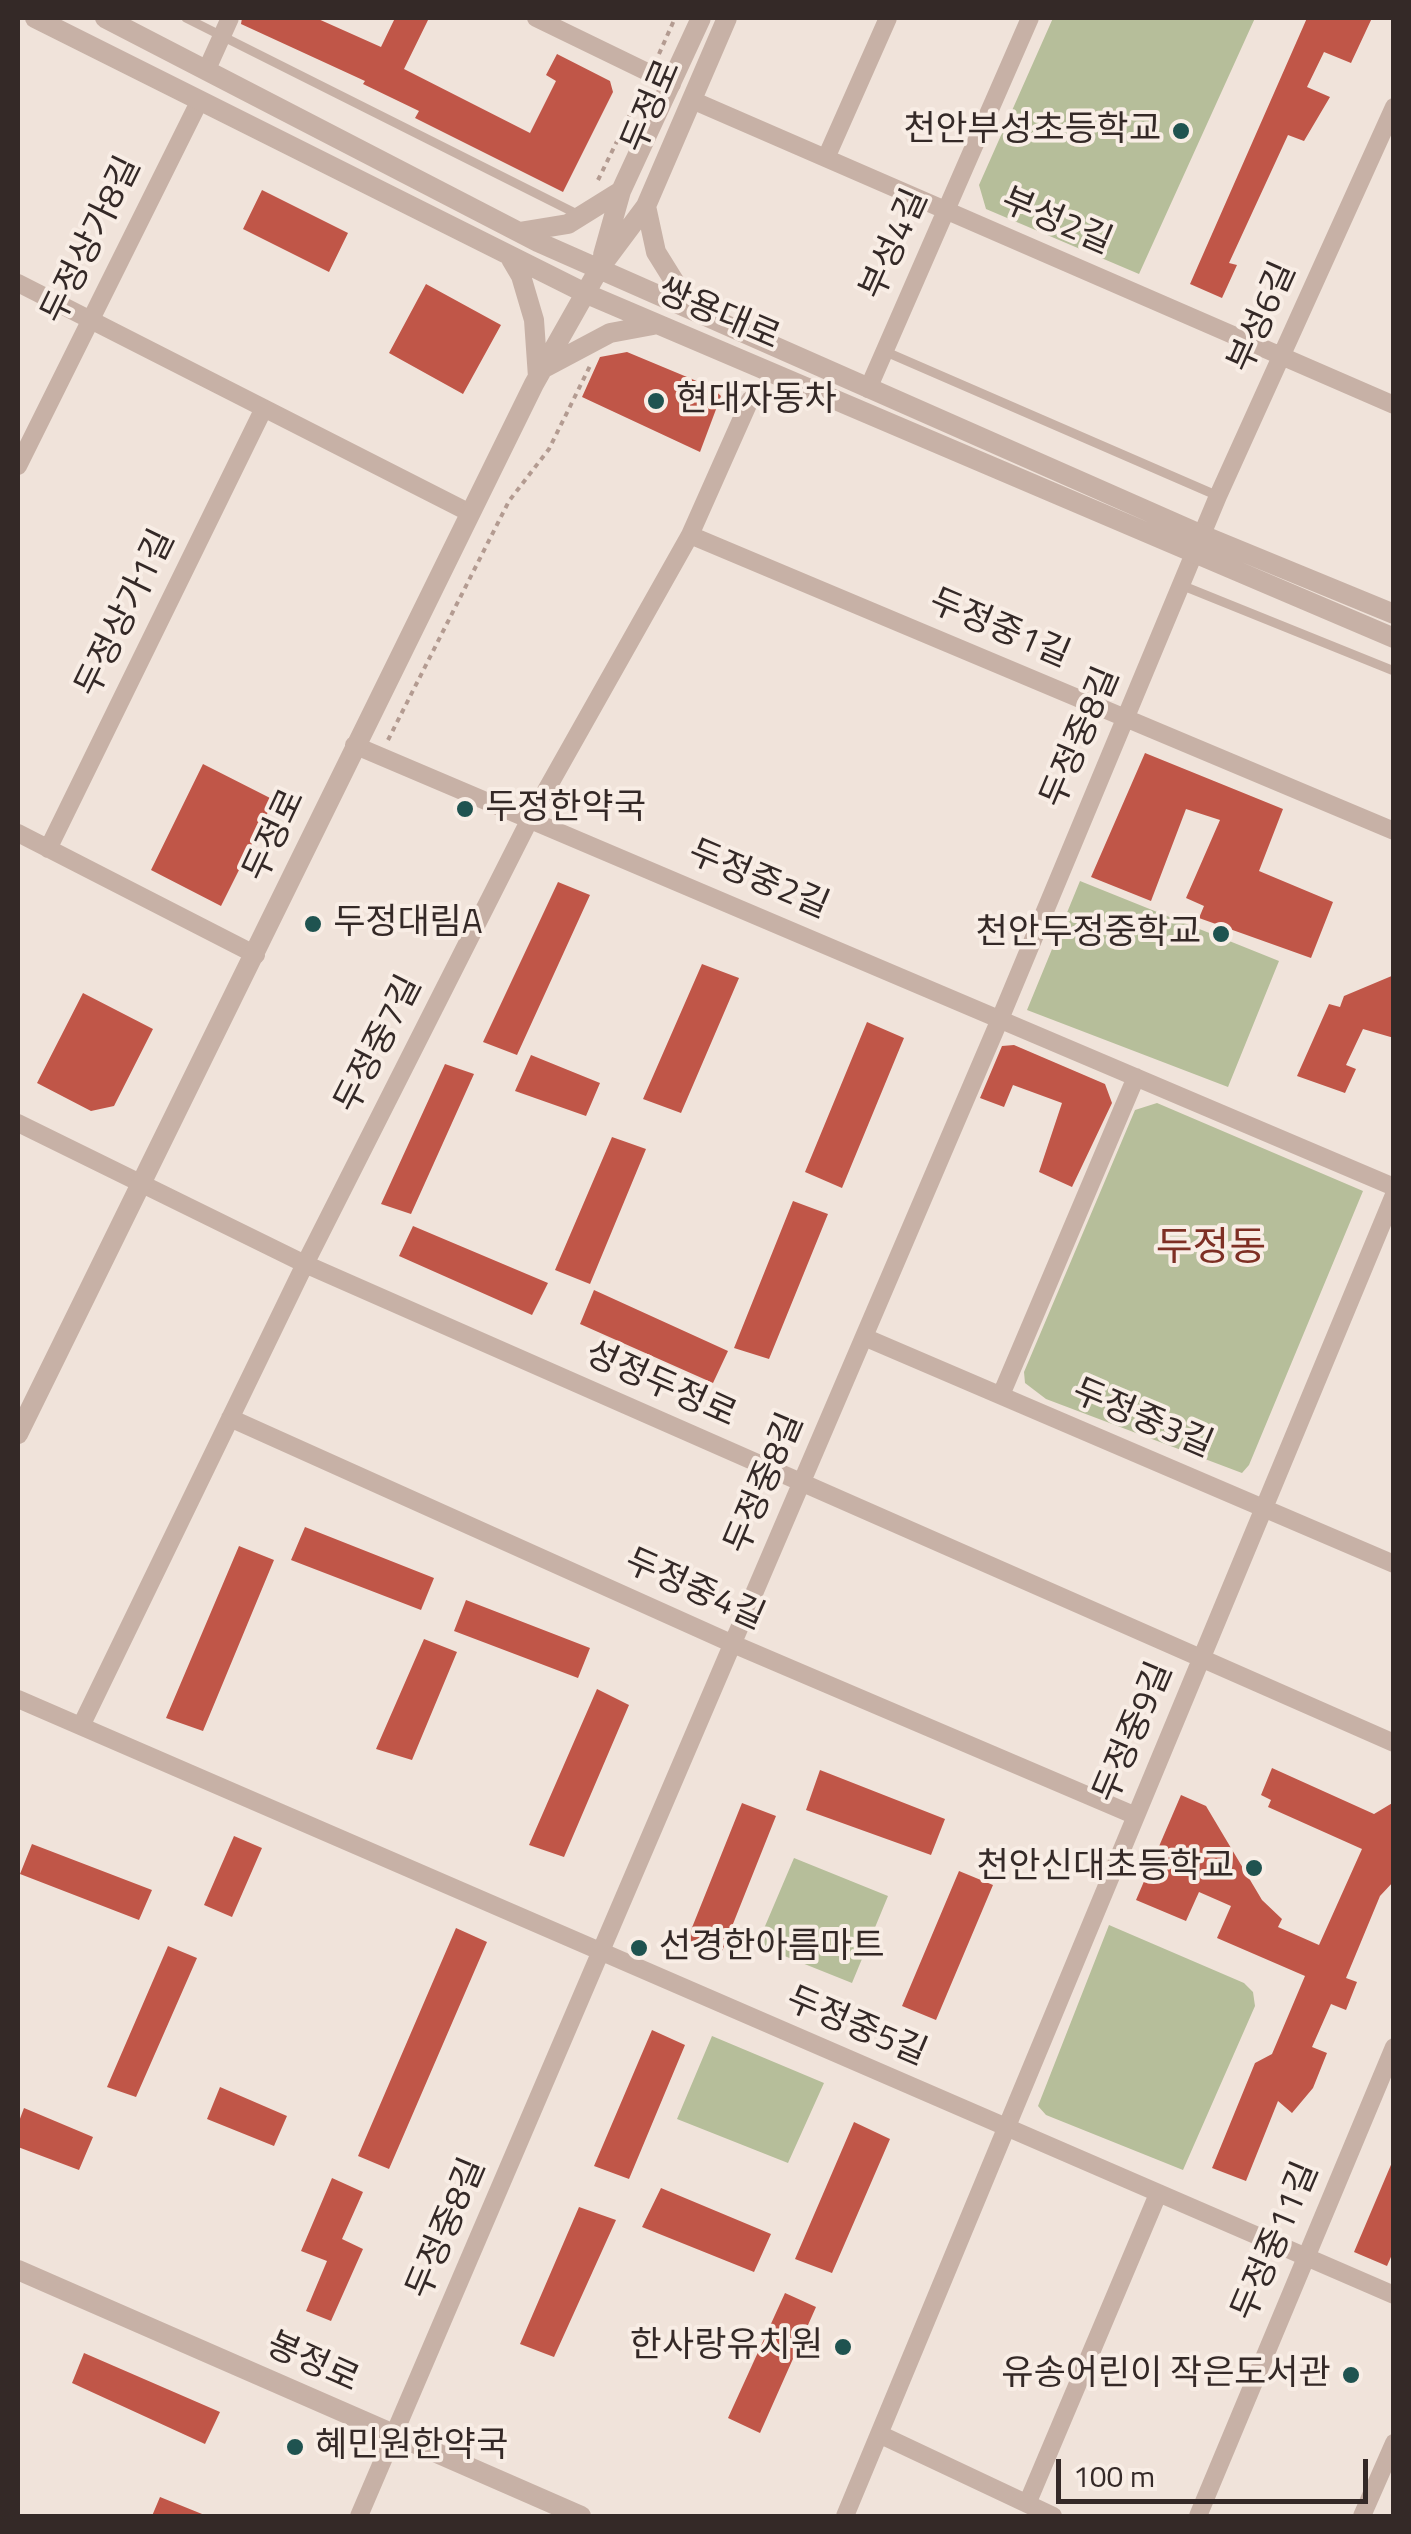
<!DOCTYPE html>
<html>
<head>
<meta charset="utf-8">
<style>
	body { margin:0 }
	#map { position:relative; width:1411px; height:2534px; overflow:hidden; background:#f0e3da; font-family:"Titillium Web",sans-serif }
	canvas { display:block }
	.frame { position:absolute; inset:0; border:20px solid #342927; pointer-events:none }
	.scale { position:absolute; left:1056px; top:2459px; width:312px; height:45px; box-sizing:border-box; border:5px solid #342927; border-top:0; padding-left:12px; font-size:30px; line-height:35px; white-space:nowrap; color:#342927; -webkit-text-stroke:8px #f8ede5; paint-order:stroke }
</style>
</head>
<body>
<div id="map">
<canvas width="1411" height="2534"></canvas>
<div class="frame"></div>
<div class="scale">100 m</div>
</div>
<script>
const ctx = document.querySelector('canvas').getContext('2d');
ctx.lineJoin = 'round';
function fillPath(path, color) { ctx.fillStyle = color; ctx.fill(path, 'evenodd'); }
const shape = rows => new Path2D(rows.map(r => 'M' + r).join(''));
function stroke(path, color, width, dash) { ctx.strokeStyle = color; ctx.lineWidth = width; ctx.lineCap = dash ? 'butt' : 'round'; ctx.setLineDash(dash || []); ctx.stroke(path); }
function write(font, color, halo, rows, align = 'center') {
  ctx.font = font + ' "Titillium Web","Noto Sans KR",sans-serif'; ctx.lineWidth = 8; ctx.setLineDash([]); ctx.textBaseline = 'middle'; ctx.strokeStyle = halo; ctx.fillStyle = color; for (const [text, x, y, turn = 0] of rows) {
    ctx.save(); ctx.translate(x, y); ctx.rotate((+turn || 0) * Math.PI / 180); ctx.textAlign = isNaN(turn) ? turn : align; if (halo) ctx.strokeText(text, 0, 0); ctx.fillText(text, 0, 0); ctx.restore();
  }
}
fillPath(shape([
	[1053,18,1255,18,1139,274,986,209,979,185],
	[1080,881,1279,961,1228,1087,1027,1010],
	[1157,1103,1363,1191,1249,1465,1242,1473,1046,1399,1025,1383,1024,1372,1135,1110],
	[794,1858,888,1896,852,1983,757,1945],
	[1109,1925,1244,1983,1253,1992,1255,2006,1183,2170,1046,2115,1038,2106],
	[712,2036,824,2083,788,2163,677,2119]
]), '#b6be9a');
fillPath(shape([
	[242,18,316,18,381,47,395,18,429,18,404,69,530,133,556,81,546,75,557,54,610,81,613,92,563,192,415,118,419,111,363,84,365,81,241,24],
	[1307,18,1372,18,1351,63,1324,52,1307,87,1330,97,1304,141,1288,135,1229,263,1237,265,1222,298,1190,284],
	[262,190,348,233,329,272,243,229],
	[426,284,501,325,463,394,389,353],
	[627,352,711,387,721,396,700,452,582,397,600,357],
	[1145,753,1283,809,1259,871,1333,902,1311,958,1199,918,1204,906,1186,898,1220,820,1186,809,1151,901,1091,877],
	[203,764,274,800,221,906,151,870],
	[558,882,590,895,517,1055,483,1042],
	[702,964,739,978,681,1113,643,1099],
	[1394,975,1394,1038,1363,1029,1346,1065,1356,1069,1345,1093,1297,1076,1329,1004,1340,1007,1344,996],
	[83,993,153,1029,114,1106,91,1111,37,1083],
	[867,1022,904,1038,842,1188,805,1172],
	[1014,1045,1105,1084,1112,1103,1072,1187,1039,1172,1062,1103,1013,1085,1004,1107,980,1098,1002,1046],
	[531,1055,600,1083,586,1116,515,1091],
	[445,1064,474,1074,411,1214,381,1204],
	[612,1137,646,1149,590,1284,555,1270],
	[793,1201,828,1214,769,1359,734,1348],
	[413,1226,548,1283,532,1315,399,1256],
	[594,1290,728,1351,713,1383,580,1324],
	[305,1527,434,1578,421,1610,291,1560],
	[239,1546,274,1560,203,1731,166,1718],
	[466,1600,590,1648,578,1678,454,1631],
	[424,1639,457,1652,412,1760,376,1749],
	[597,1689,629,1705,564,1857,529,1845],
	[1272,1768,1374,1814,1394,1802,1394,1881,1380,1896,1346,1978,1357,1982,1346,2010,1331,2004,1312,2047,1327,2053,1313,2088,1292,2113,1278,2101,1246,2181,1212,2168,1255,2063,1272,2054,1305,1976,1217,1938,1231,1906,1199,1892,1186,1921,1136,1900,1181,1795,1206,1806,1262,1900,1282,1919,1278,1927,1319,1945,1362,1849,1268,1807,1271,1800,1261,1795],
	[820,1770,945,1819,931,1855,806,1810],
	[742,1803,776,1816,721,1954,687,1940],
	[234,1836,262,1848,232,1917,204,1905],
	[32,1844,152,1890,139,1920,20,1874],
	[959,1871,993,1885,936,2020,902,2006],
	[456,1928,487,1942,389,2169,358,2156],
	[168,1946,197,1958,136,2097,107,2087],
	[652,2030,685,2045,629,2179,594,2166],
	[220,2087,287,2116,274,2146,207,2119],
	[24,2108,93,2137,79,2170,18,2147,18,2124],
	[854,2122,890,2139,832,2273,795,2259],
	[1393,2160,1394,2250,1387,2266,1354,2252],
	[332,2178,363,2192,342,2239,363,2249,331,2321,306,2311,327,2261,301,2251],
	[661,2188,771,2234,754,2272,642,2227],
	[579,2207,616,2220,554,2357,520,2344],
	[785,2293,816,2307,760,2433,728,2418],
	[84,2353,220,2412,205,2444,72,2383],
	[160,2497,207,2516,152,2516]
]), '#c05648');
stroke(shape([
	[659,54,675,18],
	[598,180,642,90],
	[388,740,509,501,549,449,590,366]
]), '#b39b91', 4, [5, 5]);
stroke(shape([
	[186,18,579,215],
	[884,351,1218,496],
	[1181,585,1394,671]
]), '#c7b1a6', 9);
stroke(shape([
	[536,18,672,84],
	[207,69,230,18],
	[692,100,1394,405],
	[826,158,888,18],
	[18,283,470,513],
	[868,389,1030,18],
	[18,466,200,100],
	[690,535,1394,831],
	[354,745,1394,1187],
	[18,833,256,955],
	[48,849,264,408],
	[18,1123,305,1264,1394,1743],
	[864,1337,1394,1564],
	[1001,1395,1136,1077],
	[230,1418,733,1644,1136,1816],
	[18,1699,1394,2295],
	[81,1726,305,1264,530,819,690,535,750,400],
	[879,2434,1053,2516],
	[1027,2504,1158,2194],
	[359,2516,1000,1019,1218,496,1394,107],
	[845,2516,1394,1195],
	[1198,2516,1394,2047],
	[1362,2516,1394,2443]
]), '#c7b1a6', 18);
stroke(shape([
	[35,18,587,294,1394,638],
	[105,18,538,242,1202,535,1394,614],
	[646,206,656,252,692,310],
	[519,232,568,224,621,191],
	[603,255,621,191,701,18],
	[511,259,521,276,534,320,538,377],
	[546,367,610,333,653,325],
	[18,1434,534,384,599,269,646,206,727,18],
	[18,2270,581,2516]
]), '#c7b1a6', 20);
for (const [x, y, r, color] of [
	[1181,131,10,"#1f5350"],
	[656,401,10,"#1f5350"],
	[465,809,10,"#1f5350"],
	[313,924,10,"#1f5350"],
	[1221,934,10,"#1f5350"],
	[1254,1868,10,"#1f5350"],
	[639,1948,10,"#1f5350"],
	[843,2347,10,"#1f5350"],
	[1351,2375,10,"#1f5350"],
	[295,2447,10,"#1f5350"]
]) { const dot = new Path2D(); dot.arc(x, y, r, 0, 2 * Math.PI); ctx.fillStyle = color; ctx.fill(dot); stroke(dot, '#f8ede5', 4); }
write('35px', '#342927', '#f8ede5', [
	["두정로",653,107,-67],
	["부성2길",1056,223,23],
	["두정상가8길",93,241,-64],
	["부성4길",896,245,-66],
	["쌍용대로",718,316,23],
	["부성6길",1264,318,-66],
	["두정상가1길",127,614,-64],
	["두정중1길",999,630,23],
	["두정중8길",1082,738,-67],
	["두정로",276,836,-65],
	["두정중2길",758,881,23],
	["두정중7길",380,1045,-63],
	["성정두정로",660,1386,24],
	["두정중3길",1142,1420,23],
	["두정중8길",766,1484,-67],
	["두정중4길",694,1591,24],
	["두정중9길",1135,1733,-67],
	["두정중5길",856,2028,23],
	["두정중8길",448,2229,-67],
	["두정중11길",1277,2242,-67],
	["봉정로",312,2364,24]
]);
write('35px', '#342927', '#f8ede5', [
	["천안부성초등학교",1161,131],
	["현대자동차",676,401,"left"],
	["두정한약국",485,809,"left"],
	["두정대림A",333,924,"left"],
	["천안두정중학교",1201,934],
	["천안신대초등학교",1234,1868],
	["선경한아름마트",659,1948,"left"],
	["한사랑유치원",823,2347],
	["유송어린이 작은도서관",1331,2375],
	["혜민원한약국",315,2447,"left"]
], 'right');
write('40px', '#7e2f24', '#f8ede5', [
	["두정동",1211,1250]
]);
</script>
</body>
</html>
